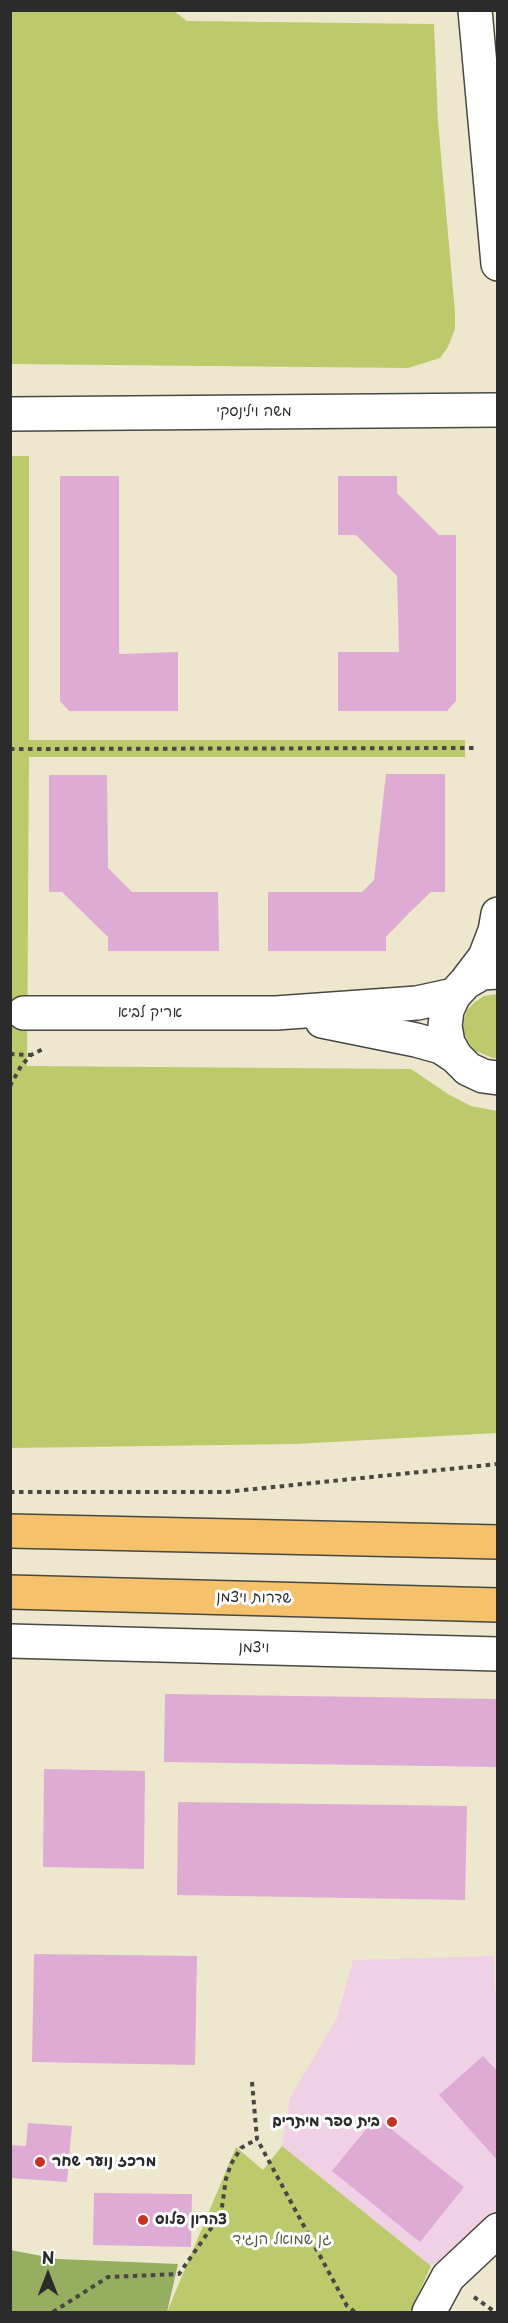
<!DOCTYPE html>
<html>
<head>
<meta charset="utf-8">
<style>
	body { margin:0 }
	#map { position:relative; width:508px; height:2323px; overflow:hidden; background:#ede8cd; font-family:"Playpen Sans",sans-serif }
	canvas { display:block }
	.frame { position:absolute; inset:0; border:12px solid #2b2b2b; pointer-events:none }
	.north { position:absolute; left:18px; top:2245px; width:60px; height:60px; -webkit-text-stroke:4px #fff; paint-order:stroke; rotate:0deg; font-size:16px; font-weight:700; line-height:24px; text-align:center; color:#2b2b2b }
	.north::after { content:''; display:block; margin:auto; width:21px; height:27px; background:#2b2b2b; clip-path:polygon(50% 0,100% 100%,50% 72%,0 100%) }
</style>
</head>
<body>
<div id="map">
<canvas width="508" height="2323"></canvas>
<div class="frame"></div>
<div class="north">N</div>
</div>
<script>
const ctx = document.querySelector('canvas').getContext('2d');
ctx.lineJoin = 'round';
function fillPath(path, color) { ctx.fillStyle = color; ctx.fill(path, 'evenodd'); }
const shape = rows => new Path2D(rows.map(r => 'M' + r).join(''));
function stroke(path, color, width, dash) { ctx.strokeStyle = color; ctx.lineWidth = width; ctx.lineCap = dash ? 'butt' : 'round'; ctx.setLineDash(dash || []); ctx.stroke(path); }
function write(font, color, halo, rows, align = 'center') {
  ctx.font = font + ' "Playpen Sans","Playpen Sans Hebrew",sans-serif'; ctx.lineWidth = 6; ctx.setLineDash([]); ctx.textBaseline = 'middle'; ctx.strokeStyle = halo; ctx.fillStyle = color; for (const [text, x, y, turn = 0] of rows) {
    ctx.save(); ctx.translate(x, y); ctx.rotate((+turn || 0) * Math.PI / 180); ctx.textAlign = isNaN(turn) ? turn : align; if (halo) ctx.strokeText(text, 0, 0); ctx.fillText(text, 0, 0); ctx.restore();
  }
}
fillPath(shape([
	[494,1956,495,1992,498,1992,497,2216,431,2266,282,2146,290,2098,337,2018,353,1960]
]), '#f0d0e4');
fillPath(shape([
	[10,11,174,11,187,21,434,24,438,122,455,312,455,329,448,347,440,358,408,368,11,364],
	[10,456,29,456,29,740,465,740,465,757,29,757,27,1066,411,1069,448,1094,471,1106,497,1111,497,1433,295,1444,11,1448],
	[497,994,497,1058,493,1058,473,1050,463,1031,464,1020,467,1010,475,1002,484,996],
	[282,2146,431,2266,410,2312,167,2312,236,2147,263,2170]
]), '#bcca6c');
fillPath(shape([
	[10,2250,58,2259,178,2264,167,2312,11,2312]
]), '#95ae60');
fillPath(shape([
	[60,476,119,476,119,654,178,652,178,711,69,711,60,701],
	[338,476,397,476,397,493,439,535,456,535,456,701,447,711,338,711,338,652,399,652,397,576,356,535,338,535],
	[386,774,445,774,445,892,431,892,409,913,386,937,386,951,268,951,268,892,362,892,374,880],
	[49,775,107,775,108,868,132,892,218,892,219,951,108,951,108,937,62,892,49,892],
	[165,1694,498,1699,498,1767,164,1762],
	[44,1769,145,1771,144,1869,43,1867],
	[178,1802,467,1806,465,1900,177,1895],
	[34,1954,197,1956,195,2065,32,2062],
	[483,2056,498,2072,498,2161,439,2095],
	[376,2117,464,2187,420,2242,332,2171],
	[28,2123,72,2126,67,2182,10,2178,10,2145,26,2146],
	[94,2193,192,2194,191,2247,93,2245]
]), '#deabd4');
const minor = shape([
	[475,10,498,264],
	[10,414,498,410],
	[498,972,482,973,466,982,454,995,447,1010,445,1026,448,1043,456,1057,468,1069,483,1076,498,1078],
	[466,982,485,957,495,931,498,914],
	[24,1013,276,1013,417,1003,454,995],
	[322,1021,416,1040,441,1047,456,1057],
	[10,1641,498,1654],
	[429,2312,448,2277,498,2230]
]);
const major = shape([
	[10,1531,498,1542],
	[10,1592,498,1605]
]);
stroke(minor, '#484743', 36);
stroke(major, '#484743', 36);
stroke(shape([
	[10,749,475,748],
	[10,1054,31,1055],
	[10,1086,21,1066,31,1055,45,1048],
	[10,1492,225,1492,498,1464],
	[252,2082,257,2139,347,2306,355,2312],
	[474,2297,495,2312],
	[53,2312,108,2277,179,2274,221,2214,226,2179,231,2164,241,2148,257,2139]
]), '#484743', 4, [4.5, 4.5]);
stroke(minor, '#fff', 33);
stroke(major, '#f5c16b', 33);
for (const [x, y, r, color] of [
	[392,2122,6,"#c8321e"],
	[40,2162,6,"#c8321e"],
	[143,2220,6,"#c8321e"]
]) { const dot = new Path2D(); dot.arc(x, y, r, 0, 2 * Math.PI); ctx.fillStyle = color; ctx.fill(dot); stroke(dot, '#fff', 2); }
write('15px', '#2b2b2b', '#fff', [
	["משה וילינסקי",254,412],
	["אריק לביא",150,1013],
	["שדרות ויצמן",254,1598,1],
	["ויצמן",254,1648,1]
]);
write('bold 15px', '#2b2b2b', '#fff', [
	["בית ספר מיתרים",380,2122,"right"],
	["מרכז נוער שחר",52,2162],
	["צהרון פלוס",155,2220]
], 'left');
write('15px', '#565b3e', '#fff', [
	["גן שמואל הנגיד",282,2240]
]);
</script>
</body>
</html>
